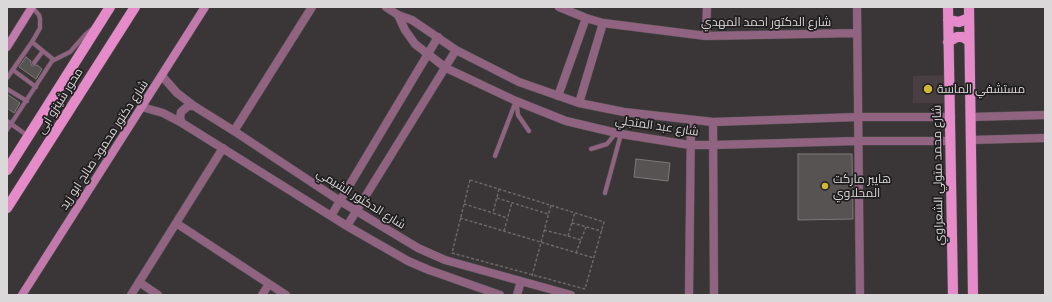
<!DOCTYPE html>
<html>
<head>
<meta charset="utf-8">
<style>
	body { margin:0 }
	#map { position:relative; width:1052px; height:302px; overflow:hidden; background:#3a3637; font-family:"Public Sans",sans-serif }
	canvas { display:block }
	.frame { position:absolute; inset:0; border:8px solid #dad8d9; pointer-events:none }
</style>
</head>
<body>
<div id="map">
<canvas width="1052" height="302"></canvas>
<div class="frame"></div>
</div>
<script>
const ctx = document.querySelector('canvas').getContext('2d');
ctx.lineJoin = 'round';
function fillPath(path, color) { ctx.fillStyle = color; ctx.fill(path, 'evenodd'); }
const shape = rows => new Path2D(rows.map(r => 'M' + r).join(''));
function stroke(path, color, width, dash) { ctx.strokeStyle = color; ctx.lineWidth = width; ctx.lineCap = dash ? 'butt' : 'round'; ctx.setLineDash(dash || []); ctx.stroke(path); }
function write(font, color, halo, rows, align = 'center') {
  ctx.font = font + ' "Public Sans",Cairo,sans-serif'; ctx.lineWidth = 3.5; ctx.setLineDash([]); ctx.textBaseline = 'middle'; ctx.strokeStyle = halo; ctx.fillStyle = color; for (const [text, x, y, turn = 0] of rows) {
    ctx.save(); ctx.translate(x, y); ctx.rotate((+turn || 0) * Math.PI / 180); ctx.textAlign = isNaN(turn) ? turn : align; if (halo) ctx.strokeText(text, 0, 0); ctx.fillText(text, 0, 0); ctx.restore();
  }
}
fillPath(shape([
	[944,75,944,103,913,103,913,76]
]), '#493e41');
const building = shape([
	[26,57,31,61,31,64,32,66,37,65,42,69,36,79,19,67,26,57],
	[7,94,20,103,14,113,7,108,7,94],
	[798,154,852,154,853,219,798,220,798,154],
	[636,159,670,163,668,181,634,177,636,159]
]);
fillPath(building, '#575353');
stroke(building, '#7e7979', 1);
const lane = shape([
	[32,42,54,60],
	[34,63,43,51],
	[13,70,36,87],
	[7,78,32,42,40,28,40,19,39,15,32,7],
	[7,89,27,101],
	[519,102,517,106,518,115,529,131],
	[7,121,28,136],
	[7,130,52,61,70,52,85,35,92,29],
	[591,149,607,144,616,133],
	[495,156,516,101],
	[605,193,621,134]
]);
const street = shape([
	[386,7,398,15,412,20,456,50,519,82,579,103,624,112,713,122,858,117,951,117],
	[559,7,586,18,603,23,706,36,857,33],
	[857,7,860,295],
	[398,15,405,30,415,44,446,68,516,101,566,121,621,134,690,145,713,145,857,141,951,141],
	[706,36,707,7],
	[162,76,177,93,194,106,234,131,340,201,418,248,445,260,571,295],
	[558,96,586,18],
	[579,103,603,23],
	[142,107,163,113,182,123,347,226,408,261,429,270,500,295],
	[970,117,1045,115],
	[713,122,714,295],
	[182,123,180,118,181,112,188,106,194,106],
	[234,131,312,7],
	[970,140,1045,138],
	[331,216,438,37],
	[176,223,286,295],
	[347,226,456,50],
	[139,282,158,295],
	[131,295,223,148],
	[262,295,269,284],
	[517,295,521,281],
	[689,295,691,120]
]);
const secondary = shape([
	[7,47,32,7],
	[22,295,205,7]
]);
const primary = shape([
	[948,7,953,295],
	[969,7,973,295],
	[948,20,959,22,969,18],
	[948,42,957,37,963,37,969,41],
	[7,170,110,7],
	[7,208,135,7]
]);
stroke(lane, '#575354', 5);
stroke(street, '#575354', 9);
stroke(secondary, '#575354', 9);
stroke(primary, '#575354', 11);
stroke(shape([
	[470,180,604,222,585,289,452,253,470,180],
	[499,189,493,213,507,218],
	[497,198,548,214],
	[464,204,493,213],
	[460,218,594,258],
	[572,223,602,231],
	[544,230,568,236,575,212],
	[504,231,512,202],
	[568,236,581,240],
	[576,253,586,227],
	[532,276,551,205]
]), '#6c6869', 1.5, [3, 2]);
stroke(lane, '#906381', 4);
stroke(street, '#906381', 8);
stroke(secondary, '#c17aab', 8);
stroke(primary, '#e68bca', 10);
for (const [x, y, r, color] of [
	[928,89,5,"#d1b736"],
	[825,186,4,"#d1b736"]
]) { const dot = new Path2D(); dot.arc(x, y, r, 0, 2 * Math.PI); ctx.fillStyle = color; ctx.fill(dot); stroke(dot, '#201e1f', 1.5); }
write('12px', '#dad8d9', '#201e1f', [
	["شارع الدكتور احمد المهدي",766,22],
	["محور شينزو ابى",60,101,-58],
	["شارع عبد المتجلي",657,126,8],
	["شارع دكتور محمود صالح ابو زيد",104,145,-57],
	["شارع محمد متولي الشعراوي",938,175,-91],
	["شارع الدكتور الشيمي",361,199,32]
]);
write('12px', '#dad8d9', '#201e1f', [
	["مستشفي الماسة",937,89],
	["هايبر ماركت",833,179],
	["المحلاوي",833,193]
], 'left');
</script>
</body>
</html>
